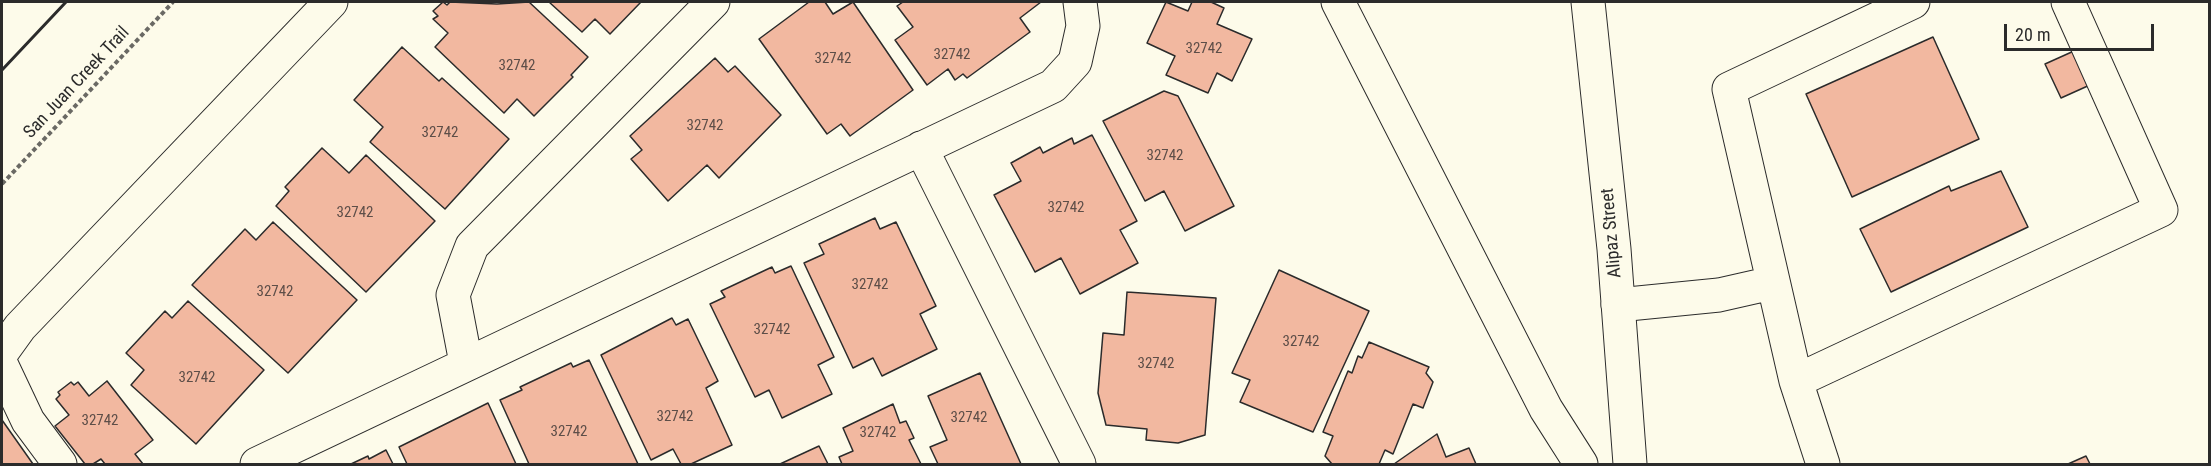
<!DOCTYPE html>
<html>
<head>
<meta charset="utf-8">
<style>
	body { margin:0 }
	#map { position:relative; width:2211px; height:466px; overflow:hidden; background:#fdfbea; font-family:"Roboto Condensed",sans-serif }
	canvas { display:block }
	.frame { position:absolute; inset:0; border:3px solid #2b2b2b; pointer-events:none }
	.scale { position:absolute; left:2004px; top:24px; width:150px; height:27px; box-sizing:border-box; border:3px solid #2b2b2b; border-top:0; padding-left:8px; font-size:18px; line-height:21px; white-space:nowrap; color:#2b2b2b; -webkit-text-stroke:4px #fdfbea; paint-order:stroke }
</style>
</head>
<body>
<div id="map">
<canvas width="2211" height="466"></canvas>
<div class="frame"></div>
<div class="scale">20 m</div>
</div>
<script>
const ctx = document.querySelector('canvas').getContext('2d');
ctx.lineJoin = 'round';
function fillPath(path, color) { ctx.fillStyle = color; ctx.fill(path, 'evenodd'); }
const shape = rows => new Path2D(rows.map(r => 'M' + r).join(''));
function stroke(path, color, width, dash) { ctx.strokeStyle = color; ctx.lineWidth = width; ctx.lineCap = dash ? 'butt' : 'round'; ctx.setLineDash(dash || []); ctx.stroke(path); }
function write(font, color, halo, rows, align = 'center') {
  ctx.font = font + ' "Roboto Condensed",sans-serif'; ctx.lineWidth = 4.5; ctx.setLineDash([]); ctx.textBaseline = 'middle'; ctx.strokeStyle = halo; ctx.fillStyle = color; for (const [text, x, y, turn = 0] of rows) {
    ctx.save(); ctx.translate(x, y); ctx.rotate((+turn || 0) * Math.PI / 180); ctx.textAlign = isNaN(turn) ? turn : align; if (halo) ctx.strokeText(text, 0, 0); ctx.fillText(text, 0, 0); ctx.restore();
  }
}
const building = shape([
	[443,2,447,5,450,2,497,4,529,2,588,57,571,75,573,77,534,116,517,99,504,113,435,47,448,33,433,19,438,16,433,11,443,2],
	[549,2,641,2,610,34,595,19,582,32,549,2],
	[809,2,825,2,833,14,853,2,913,90,850,136,841,124,827,134,759,39,809,2],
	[903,2,1041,2,1020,18,1030,32,967,78,963,74,955,80,948,69,927,85,895,40,913,27,897,6,903,2],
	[1166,2,1188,11,1192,2,1211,2,1224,8,1217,24,1252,39,1232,81,1217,73,1208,93,1166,75,1175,56,1147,43,1166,2],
	[1933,37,1979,139,1852,197,1806,94,1933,37],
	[2085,46,2101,80,2061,98,2045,64,2085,46],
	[402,47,439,81,442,78,509,139,445,209,370,142,383,127,354,100,402,47],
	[715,58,728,72,735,66,781,115,719,178,707,165,668,201,631,159,642,150,630,136,715,58],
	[1164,91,1178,96,1234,206,1185,231,1164,191,1145,201,1103,121,1164,91],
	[1092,135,1137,221,1120,230,1138,263,1080,294,1061,258,1035,272,994,195,1021,181,1011,163,1040,147,1043,153,1072,138,1074,144,1092,135],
	[322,148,349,173,366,155,435,221,366,292,276,206,289,191,285,187,322,148],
	[2001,171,2028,227,1891,292,1860,229,1949,186,1951,191,2001,171],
	[875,218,880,229,896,222,936,306,920,314,937,349,882,376,873,358,853,368,804,263,824,254,819,244,875,218],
	[273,222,357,300,288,373,192,285,245,229,256,240,273,222],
	[791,266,834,357,818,365,832,394,782,418,769,390,755,397,710,304,725,297,721,291,772,267,775,273,791,266],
	[1279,270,1369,311,1313,432,1240,402,1250,380,1232,373,1279,270],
	[1127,292,1216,298,1205,435,1178,443,1146,440,1147,429,1106,425,1098,393,1103,333,1124,335,1127,292],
	[188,301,264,370,196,444,131,385,144,370,126,353,165,311,172,318,188,301],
	[672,318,676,325,688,319,718,381,706,388,732,445,691,464,681,464,673,449,651,460,601,355,672,318],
	[1369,342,1429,367,1426,373,1433,382,1423,408,1413,404,1393,454,1385,450,1379,464,1332,464,1325,456,1333,436,1323,432,1348,371,1352,373,1358,356,1362,358,1369,342],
	[589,360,638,464,529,464,500,400,522,390,520,387,571,363,573,367,589,360],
	[980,373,1021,464,938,464,930,447,947,440,928,396,980,373],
	[107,381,153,440,135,454,143,464,105,464,101,459,93,464,85,464,55,426,69,415,56,399,60,395,58,392,71,382,74,385,78,382,89,396,107,381],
	[488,403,516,464,407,464,399,447,488,403],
	[893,404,900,423,906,421,914,438,909,440,921,464,842,464,839,457,853,451,843,428,893,404],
	[2,420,33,464,2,464,2,420],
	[1437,434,1446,457,1469,448,1476,464,1394,464,1437,434],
	[819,446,828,464,780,464,819,446],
	[386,450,393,464,351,464,368,456,369,459,386,450],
	[2086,456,2090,464,2068,464,2086,456]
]);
fillPath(building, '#f2b8a0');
stroke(building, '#2b2b2b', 1.5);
const minor = shape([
	[1338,2,1546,409,1581,464],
	[921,148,1079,464],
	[1618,305,1719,295,1772,283],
	[2,352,20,327,331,2],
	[466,363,453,295,472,246,713,2],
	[2,366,28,421,60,464],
	[1796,381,1729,89,1913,2],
	[257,464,1053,86,1075,62,1083,26,1080,2],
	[1823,464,1796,381,2161,210,2068,2]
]);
const major = shape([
	[1588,2,1614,249,1630,464]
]);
stroke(minor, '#2b2b2b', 35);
stroke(major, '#2b2b2b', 35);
stroke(shape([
	[2,184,173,2]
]), '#6a6964', 4, [4.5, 3]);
stroke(minor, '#fdfbea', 33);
stroke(major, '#fdfbea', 33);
stroke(shape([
	[2,70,66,2]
]), '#2b2b2b', 3);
write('15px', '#5d4e48', null, [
	["32742",1204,49],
	["32742",952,55],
	["32742",833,59],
	["32742",517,66],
	["32742",705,126],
	["32742",440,133],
	["32742",1165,156],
	["32742",1066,208],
	["32742",355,213],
	["32742",870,285],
	["32742",275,292],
	["32742",772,330],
	["32742",1301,342],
	["32742",1156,364],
	["32742",197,378],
	["32742",675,417],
	["32742",969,418],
	["32742",100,421],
	["32742",569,432],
	["32742",878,433]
]);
write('18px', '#2b2b2b', '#fdfbea', [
	["San Juan Creek Trail",77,83,-47],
	["Alipaz Street",1612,233,-95]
]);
</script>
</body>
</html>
